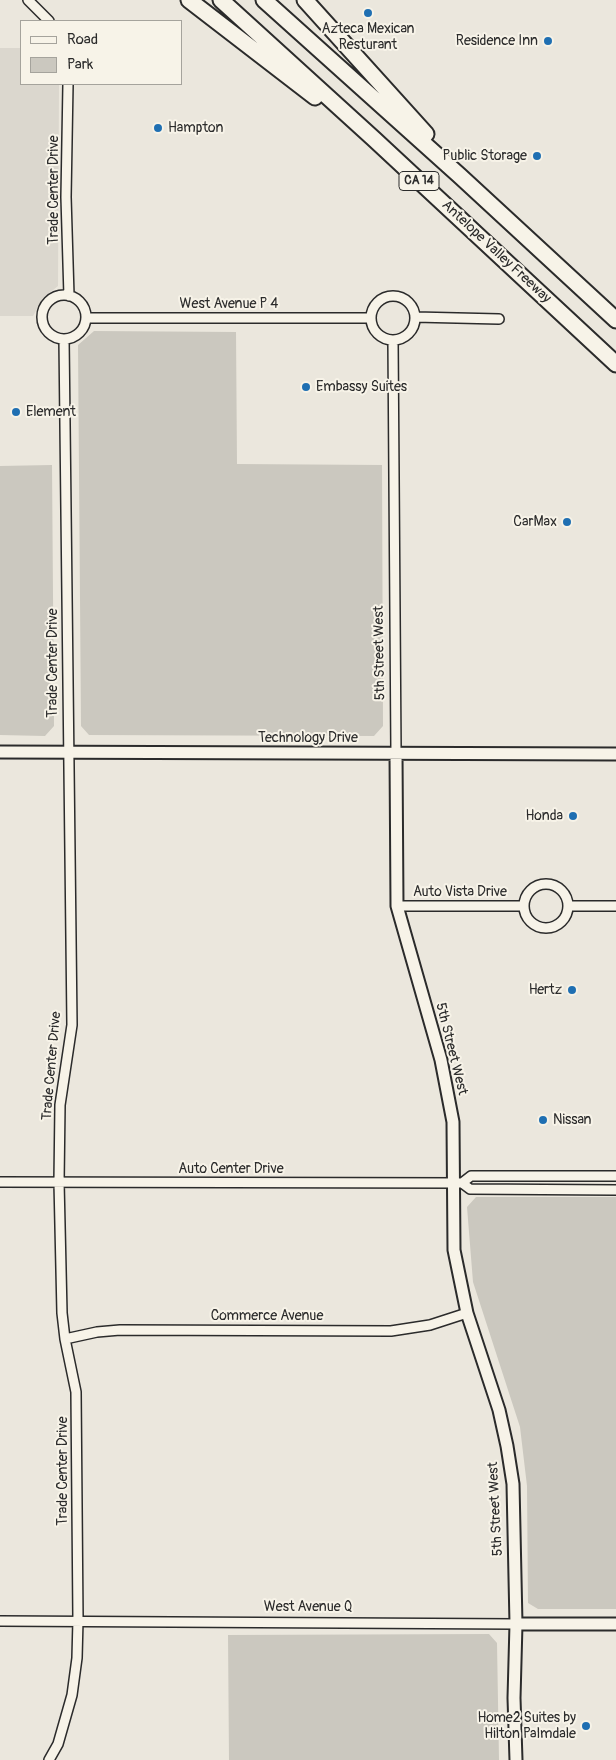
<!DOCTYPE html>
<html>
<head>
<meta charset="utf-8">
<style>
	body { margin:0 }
	#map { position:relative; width:616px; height:1760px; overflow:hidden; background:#ebe7dd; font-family:Pangolin,sans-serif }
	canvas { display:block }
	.legend { position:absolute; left:20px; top:20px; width:162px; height:65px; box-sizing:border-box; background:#f7f3e8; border:1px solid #a5a39c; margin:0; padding:6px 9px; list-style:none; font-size:15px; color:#2b2b2b }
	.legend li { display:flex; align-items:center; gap:10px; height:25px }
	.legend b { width:25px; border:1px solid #a5a39c }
</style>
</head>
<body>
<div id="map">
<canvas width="616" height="1760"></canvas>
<ul class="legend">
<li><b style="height:6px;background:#f7f3e8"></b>Road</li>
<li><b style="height:14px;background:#cbc8bf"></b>Park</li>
</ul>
</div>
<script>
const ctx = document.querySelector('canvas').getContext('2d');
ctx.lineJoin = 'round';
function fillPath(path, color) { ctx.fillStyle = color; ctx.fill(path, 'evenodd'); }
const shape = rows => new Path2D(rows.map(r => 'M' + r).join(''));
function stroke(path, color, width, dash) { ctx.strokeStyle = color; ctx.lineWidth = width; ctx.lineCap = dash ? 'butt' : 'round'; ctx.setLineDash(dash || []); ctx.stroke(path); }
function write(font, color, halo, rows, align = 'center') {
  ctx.font = font + ' Pangolin,sans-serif'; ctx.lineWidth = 4; ctx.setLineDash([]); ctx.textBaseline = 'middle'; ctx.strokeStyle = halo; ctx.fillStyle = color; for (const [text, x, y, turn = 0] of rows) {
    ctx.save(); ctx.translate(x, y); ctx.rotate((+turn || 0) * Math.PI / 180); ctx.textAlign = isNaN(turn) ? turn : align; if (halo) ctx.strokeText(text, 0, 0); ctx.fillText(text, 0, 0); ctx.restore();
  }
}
fillPath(shape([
	[0,48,21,48,21,84,59,84,58,286,43,298,33,316,0,316]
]), '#dbd7ce');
fillPath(shape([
	[94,331,236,332,237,464,382,465,383,726,374,736,89,735,81,726,78,345],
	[52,465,54,726,45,736,0,735,0,466],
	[476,1197,616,1197,616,1609,538,1609,528,1603,527,1486,520,1427,473,1282,467,1207],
	[489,1634,497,1643,499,1760,229,1760,228,1635]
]), '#cbc8bf');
const street = shape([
	[28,0,49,21],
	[68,84,66,197,69,296],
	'42 317a22 22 0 1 1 44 0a22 22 0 1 1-44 0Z',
	'371 318a22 22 0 1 1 44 0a22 22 0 1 1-44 0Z',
	[415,317,499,319],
	[86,318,371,318],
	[393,340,396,753],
	'524 906a22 22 0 1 1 44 0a22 22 0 1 1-44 0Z',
	[397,906,523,906],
	[569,906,616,906],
	[0,1182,462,1183,470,1189,616,1190],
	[462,1183,471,1176,616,1176],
	[65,1339,97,1332,120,1330,391,1331,430,1325,467,1313],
	[0,1621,516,1624],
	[49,1760,58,1744,72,1695,77,1658,78,1620,76,1392,65,1339,62,1313,59,1182,60,1105,72,1025,64,339]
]);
const secondary = shape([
	[0,752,616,754],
	[396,753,397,906,441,1060,453,1122,454,1250,467,1313,499,1410,507,1446,513,1484,516,1624,514,1698,516,1760],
	[516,1624,616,1624]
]);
const highway = shape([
	[189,0,315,97],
	[221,0,374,139,616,364],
	[264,0,460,176,616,320],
	[305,0,426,134]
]);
stroke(street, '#2b2b2b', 12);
stroke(secondary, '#2b2b2b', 15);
stroke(highway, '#2b2b2b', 19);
stroke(street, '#f7f3e8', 9);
stroke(secondary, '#f7f3e8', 11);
stroke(highway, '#f7f3e8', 15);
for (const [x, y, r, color] of [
	[368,13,5,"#1f6fb2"],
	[548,41,5,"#1f6fb2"],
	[158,128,5,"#1f6fb2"],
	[537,156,5,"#1f6fb2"],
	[306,387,5,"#1f6fb2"],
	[16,412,5,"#1f6fb2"],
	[567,522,5,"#1f6fb2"],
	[573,816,5,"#1f6fb2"],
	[572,990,5,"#1f6fb2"],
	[543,1120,5,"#1f6fb2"],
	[586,1726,5,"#1f6fb2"]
]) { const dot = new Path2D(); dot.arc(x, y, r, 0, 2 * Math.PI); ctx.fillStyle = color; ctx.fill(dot); stroke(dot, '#f7f3e8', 2); }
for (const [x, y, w] of [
	[419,181,40]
]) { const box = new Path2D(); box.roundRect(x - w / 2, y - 9.5, w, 19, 4); ctx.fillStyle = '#f7f3e8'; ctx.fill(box); stroke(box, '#2b2b2b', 1); }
write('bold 12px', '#2b2b2b', null, [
	["CA 14",419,181]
]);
write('14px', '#2b2b2b', '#f7f3e8', [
	["Azteca Mexican",368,29,"center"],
	["Resturant",368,45,"center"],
	["Residence Inn",538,41],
	["Hampton",168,128,"left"],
	["Public Storage",527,156],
	["Embassy Suites",316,387,"left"],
	["Element",26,412,"left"],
	["CarMax",557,522],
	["Honda",563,816],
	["Hertz",562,990],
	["Nissan",553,1120,"left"],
	["Home2 Suites by",576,1718],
	["Hilton Palmdale",576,1734]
], 'right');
write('14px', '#2b2b2b', '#f7f3e8', [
	["Trade Center Drive",54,190,-90],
	["Antelope Valley Freeway",496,252,43],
	["West Avenue P 4",229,304],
	["5th Street West",380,653,-91],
	["Trade Center Drive",53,663,-90],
	["Technology Drive",308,738],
	["Auto Vista Drive",460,892],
	["5th Street West",451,1049,76],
	["Trade Center Drive",52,1066,-85],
	["Auto Center Drive",231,1169],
	["Commerce Avenue",267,1316],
	["Trade Center Drive",63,1471,-90],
	["5th Street West",496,1509,-93],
	["West Avenue Q",308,1607]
]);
</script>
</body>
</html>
